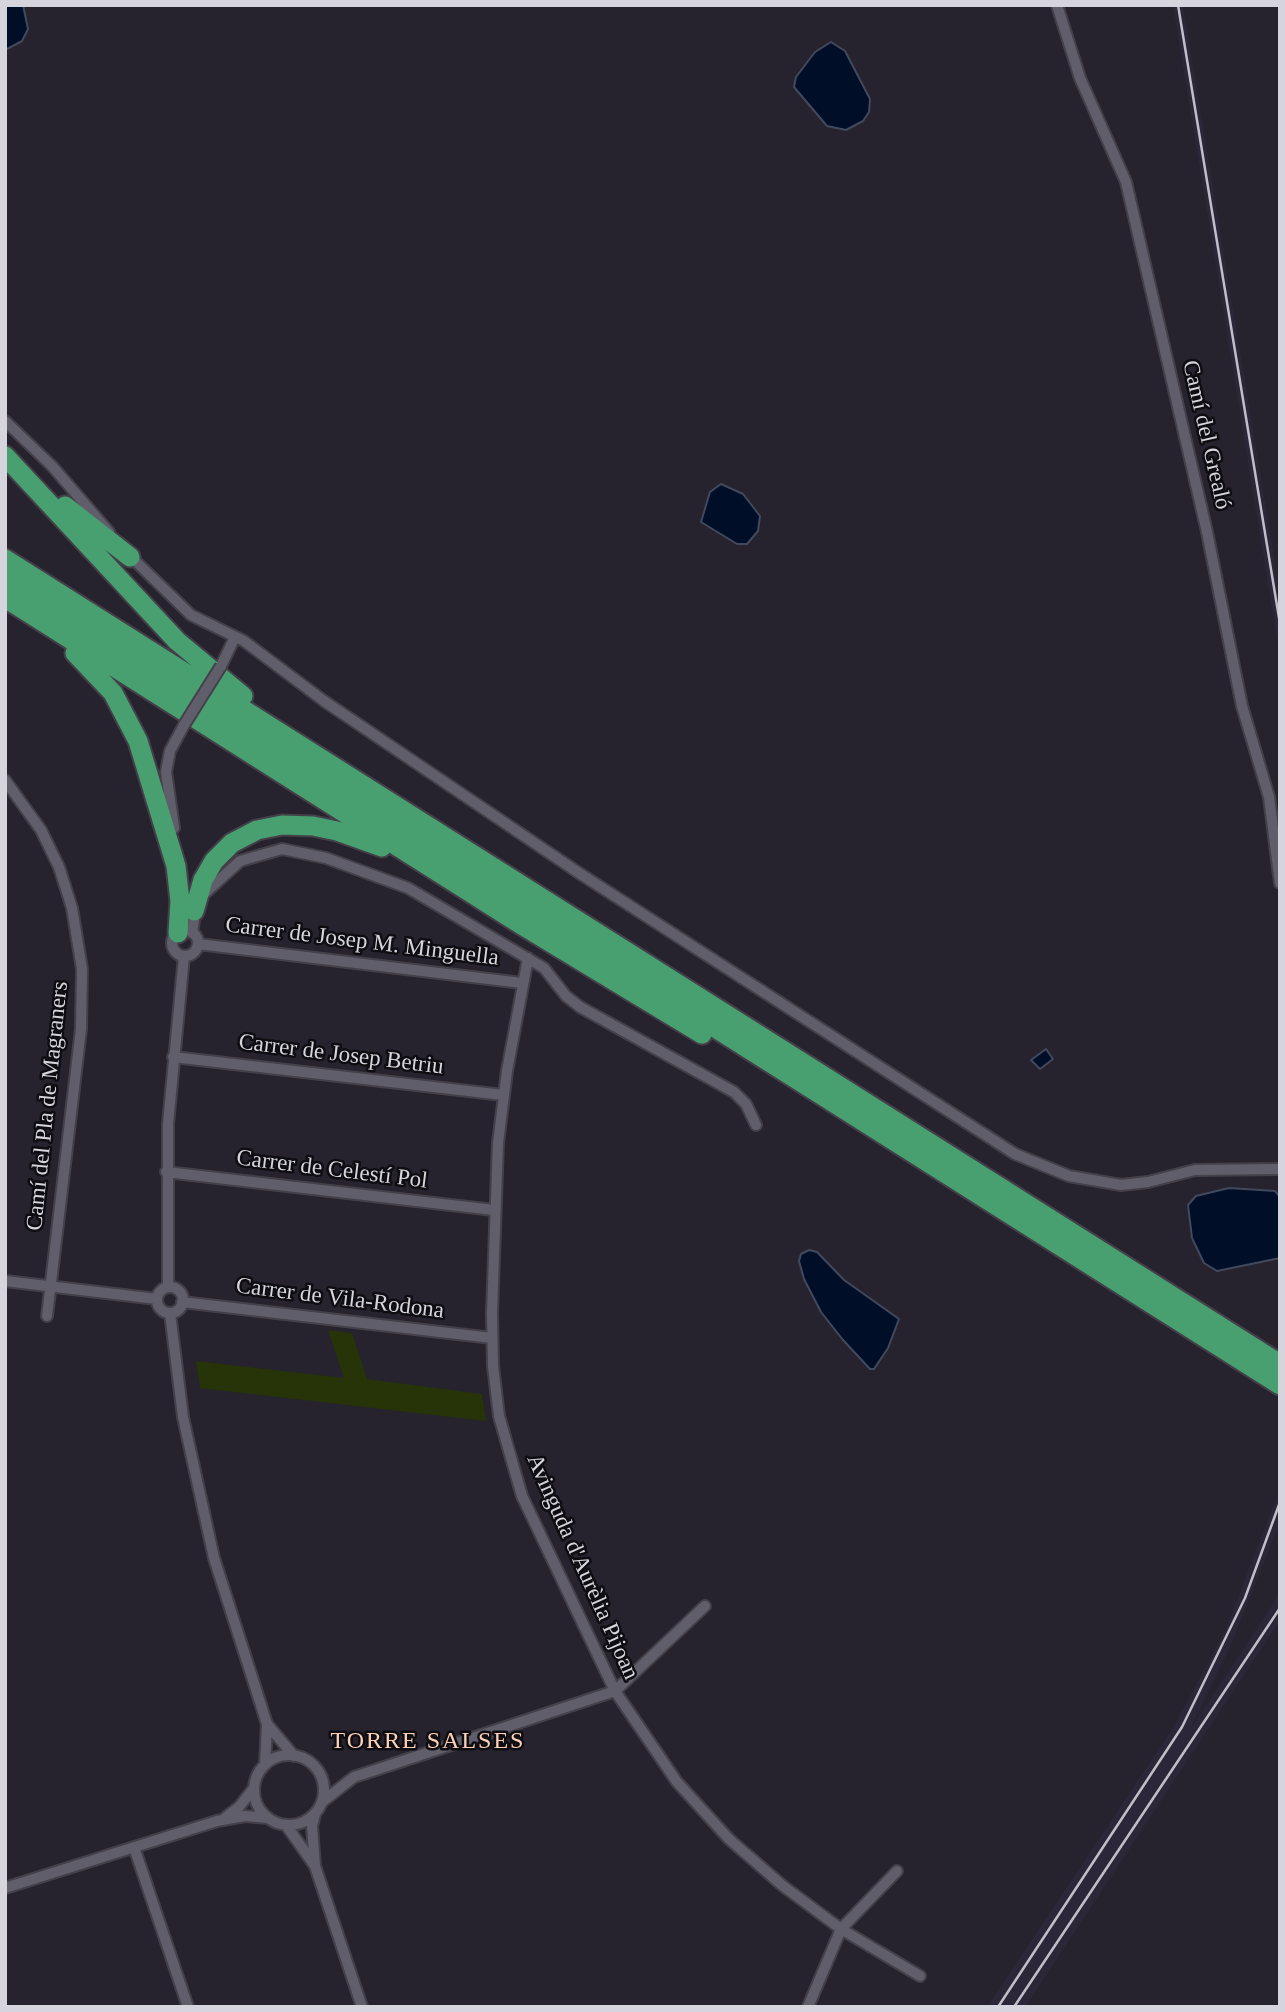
<!DOCTYPE html>
<html>
<head>
<meta charset="utf-8">
<style>
	body { margin:0 }
	#map { position:relative; width:1285px; height:2012px; overflow:hidden; background:#26232e; font-family:"Times New Roman",serif }
	canvas { display:block }
	.frame { position:absolute; inset:0; border:7px solid #d6d4dc; pointer-events:none }
</style>
</head>
<body>
<div id="map">
<canvas width="1285" height="2012"></canvas>
<div class="frame"></div>
</div>
<script>
const ctx = document.querySelector('canvas').getContext('2d');
ctx.lineJoin = 'round';
function fillPath(path, color) { ctx.fillStyle = color; ctx.fill(path, 'evenodd'); }
const shape = rows => new Path2D(rows.map(r => 'M' + r).join(''));
function stroke(path, color, width, dash) { ctx.strokeStyle = color; ctx.lineWidth = width; ctx.lineCap = dash ? 'butt' : 'round'; ctx.setLineDash(dash || []); ctx.stroke(path); }
function write(font, color, halo, rows, align = 'center') {
  ctx.font = font + ' "Times New Roman",serif'; ctx.lineWidth = 5; ctx.setLineDash([]); ctx.textBaseline = 'middle'; ctx.strokeStyle = halo; ctx.fillStyle = color; for (const [text, x, y, turn = 0] of rows) {
    ctx.save(); ctx.translate(x, y); ctx.rotate((+turn || 0) * Math.PI / 180); ctx.textAlign = isNaN(turn) ? turn : align; if (halo) ctx.strokeText(text, 0, 0); ctx.fillText(text, 0, 0); ctx.restore();
  }
}
fillPath(shape([
	[1173,5,1183,5,1280,593,1280,657],
	[1280,1489,1280,1522,1231,1645,1191,1728,1280,1593,1280,1621,1025,2007,987,2007,1174,1726,1224,1633]
]), '#2b2638');
fillPath(shape([
	[328,1330,352,1333,367,1379,482,1394,486,1421,200,1388,196,1361,344,1378]
]), '#263407');
const water = shape([
	[5,5,23,5,28,29,22,41,5,50,5,5],
	[831,42,845,51,870,99,869,112,863,121,846,130,827,126,794,87,796,77,815,52,831,42],
	[721,484,743,494,760,516,758,531,747,544,737,544,701,522,710,492,721,484],
	[1046,1049,1053,1059,1040,1069,1031,1060,1046,1049],
	[1229,1188,1275,1191,1280,1197,1280,1258,1217,1271,1204,1263,1192,1238,1188,1205,1196,1196,1229,1188],
	[809,1250,817,1252,844,1280,899,1319,888,1348,874,1369,870,1369,843,1340,821,1312,804,1279,799,1261,801,1254,809,1250]
]);
fillPath(water, '#000e27');
stroke(water, '#40495d', 2);
const street = shape([
	[1057,5,1080,78,1126,182,1207,532,1242,706,1269,797,1280,883],
	[5,421,52,466,109,532],
	[129,555,191,615,244,641,324,701,579,873,1015,1154,1069,1176,1121,1185,1148,1182,1195,1170,1280,1169],
	[221,666,235,637],
	[5,780,41,830,59,867,72,908,82,969,81,1029,47,1316],
	[174,828,166,772,170,751,184,725],
	[205,893,240,861,282,849,326,858,408,888,544,968,566,996,580,1007,734,1092,746,1104,756,1125],
	'172 943a13 13 0 1 1 26 0a13 13 0 1 1-26 0Z',
	[192,933,196,907],
	[198,944,522,983],
	[528,958,507,1071,498,1143,492,1313,493,1366,499,1416,522,1496,615,1691,677,1782,729,1839,783,1886,841,1929,920,1976],
	[173,1057,503,1095],
	[166,1172,494,1210],
	[5,1281,157,1299],
	[168,1287,168,1124,184,956],
	'157 1300a13 13 0 1 1 26 0a13 13 0 1 1-26 0Z',
	[182,1302,492,1338],
	[170,1313,183,1417,214,1558,267,1724,294,1756],
	'254 1790a35 35 0 1 1 70 0a35 35 0 1 1-70 0Z',
	[265,1765,267,1724],
	[322,1802,354,1777,615,1691,705,1606],
	[315,1814,312,1826,315,1866,362,2007],
	[226,1817,239,1807,254,1788],
	[286,1825,315,1866],
	[134,1847,188,2007],
	[5,1888,217,1821,245,1816,268,1818],
	[808,2007,841,1929,897,1871]
]);
const highway = shape([
	[5,456,177,641,243,696],
	[65,506,130,557],
	[5,559,1280,1364],
	[5,579,1280,1385],
	[5,598,520,924,702,1034],
	[75,653,113,693,138,741,176,866,180,901,178,933],
	[194,911,203,880,214,861,232,843,257,830,282,825,313,826,337,831,382,847]
]);
stroke(street, '#434049', 14);
stroke(highway, '#434049', 23);
stroke(street, '#615e6b', 10);
stroke(highway, '#48a071', 19);
stroke(shape([
	[1178,5,1280,624],
	[998,2007,1182,1727,1245,1598,1280,1502],
	[1014,2007,1280,1608]
]), '#c0bec6', 2.5);
const streetBridge = shape([
	[184,725,221,666]
]);
stroke(streetBridge, '#434049', 14, []);
stroke(streetBridge, '#615e6b', 10);
write('23px', '#d6d4dc', '#0e0d12', [
	["Camí del Grealó",1206,435,77],
	["Carrer de Josep M. Minguella",362,942,7],
	["Carrer de Josep Betriu",341,1055,7],
	["Camí del Pla de Magraners",48,1106,-84],
	["Carrer de Celestí Pol",332,1170,7],
	["Carrer de Vila-Rodona",340,1299,7],
	["Avinguda d'Aurèlia Pijoan",582,1567,66]
]);
ctx.letterSpacing = '2px';
write('24px', '#fcd1b7', '#0e0d12', [
	["TORRE SALSES",428,1742]
]);
ctx.letterSpacing = '0px';
</script>
</body>
</html>
